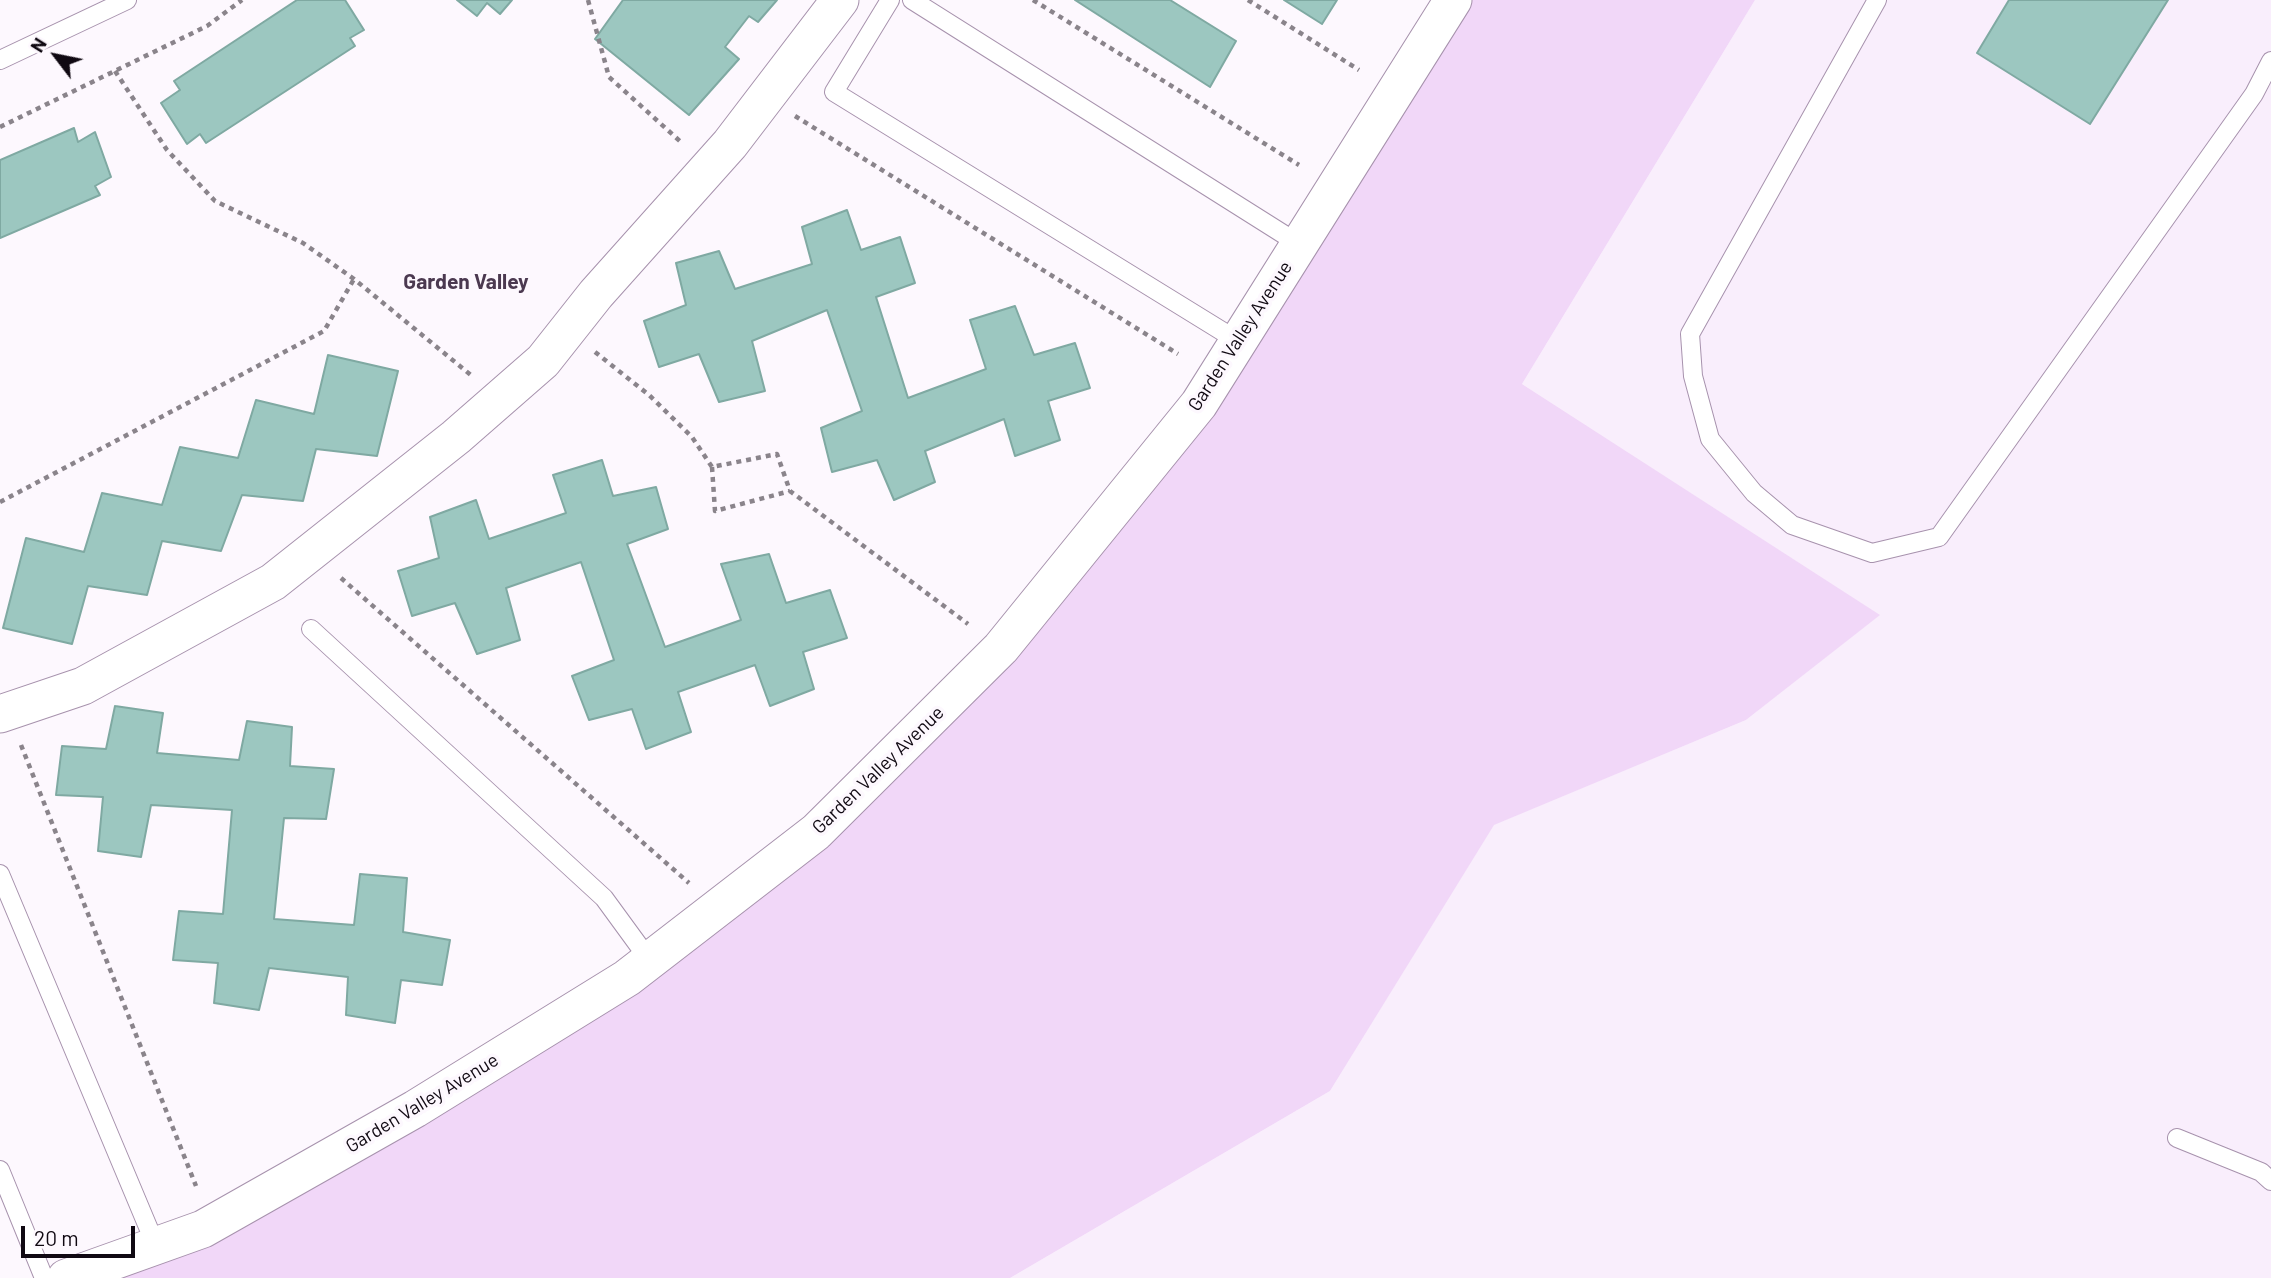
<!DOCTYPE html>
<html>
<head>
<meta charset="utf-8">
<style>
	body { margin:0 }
	#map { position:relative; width:2271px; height:1278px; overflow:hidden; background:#fdf8fe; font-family:Barlow,sans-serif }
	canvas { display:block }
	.north { position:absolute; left:21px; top:21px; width:70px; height:70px; -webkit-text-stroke:5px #fdf8fe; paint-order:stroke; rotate:302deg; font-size:19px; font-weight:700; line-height:28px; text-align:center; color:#100912 }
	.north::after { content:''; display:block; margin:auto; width:24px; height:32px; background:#100912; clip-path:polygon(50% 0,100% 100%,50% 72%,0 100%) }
	.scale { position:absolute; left:21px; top:1226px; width:114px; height:32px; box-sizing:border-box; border:4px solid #100912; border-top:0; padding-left:9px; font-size:21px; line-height:24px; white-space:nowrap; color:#100912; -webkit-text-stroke:5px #fdf8fe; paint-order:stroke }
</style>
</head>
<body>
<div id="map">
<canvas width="2271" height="1278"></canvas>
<div class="north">N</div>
<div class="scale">20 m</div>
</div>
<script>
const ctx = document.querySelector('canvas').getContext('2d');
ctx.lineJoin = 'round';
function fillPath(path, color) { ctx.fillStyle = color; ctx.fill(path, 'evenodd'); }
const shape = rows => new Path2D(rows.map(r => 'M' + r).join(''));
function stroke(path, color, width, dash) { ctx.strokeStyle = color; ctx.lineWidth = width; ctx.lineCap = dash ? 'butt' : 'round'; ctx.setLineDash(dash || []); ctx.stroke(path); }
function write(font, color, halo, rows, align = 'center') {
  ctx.font = font + ' Barlow,sans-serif'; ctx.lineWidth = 7; ctx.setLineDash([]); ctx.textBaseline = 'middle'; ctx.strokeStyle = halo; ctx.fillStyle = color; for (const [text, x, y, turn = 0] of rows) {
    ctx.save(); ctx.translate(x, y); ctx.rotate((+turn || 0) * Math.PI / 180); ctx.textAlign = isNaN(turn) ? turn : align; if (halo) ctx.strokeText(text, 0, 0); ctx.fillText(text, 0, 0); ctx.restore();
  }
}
fillPath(shape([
	[1755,0,2271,0,2271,1278,1010,1278,1330,1091,1493,825,1746,720,1879,615,1522,384]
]), '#f9eefc');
fillPath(shape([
	[1453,0,1755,0,1522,384,1880,615,1746,720,1494,825,1330,1091,1010,1278,66,1278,415,1109,816,832,1199,404]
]), '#f1d7f8');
const building = shape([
	[297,0,345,0,364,30,350,38,355,46,206,143,200,134,187,144,161,103,180,90,174,81,297,0],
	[457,0,512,0,500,14,487,3,477,16,457,0],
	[623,0,777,0,758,22,749,16,725,47,739,59,689,115,595,39,623,0],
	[1075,0,1170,0,1236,41,1210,87,1075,0],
	[1284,0,1337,0,1322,24,1284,0],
	[2009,0,2168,0,2090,124,1977,53,2009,0],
	[74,128,78,142,95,132,111,177,95,186,100,195,0,238,0,160,74,128],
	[847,210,861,250,900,237,915,283,876,297,908,398,986,369,970,320,1015,306,1034,355,1075,343,1090,388,1048,401,1060,440,1015,456,1004,419,925,451,935,482,894,500,877,460,832,472,821,428,862,411,827,310,752,341,765,391,719,402,699,354,659,367,644,321,686,305,676,263,719,251,735,289,812,264,802,227,847,210],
	[328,355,398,371,377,456,316,449,303,501,242,495,221,551,162,541,147,595,88,586,72,644,3,628,26,538,84,552,102,493,162,505,180,447,238,458,256,400,314,414,328,355],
	[602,460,613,496,656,487,668,529,627,544,665,647,741,620,721,564,769,554,786,603,830,590,847,638,803,652,814,689,770,706,755,665,678,692,691,732,646,749,632,709,589,720,572,676,614,660,581,562,506,588,520,640,477,654,455,603,412,616,398,571,439,558,430,517,476,500,489,539,566,513,553,475,602,460],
	[115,706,163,713,157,753,239,760,247,721,292,727,290,766,334,769,326,819,284,818,274,919,354,925,360,874,407,878,403,932,450,940,442,985,401,980,395,1023,346,1015,348,977,269,968,259,1010,214,1003,218,963,173,960,179,911,223,914,232,810,151,805,141,857,98,851,103,797,56,795,62,746,106,749,115,706]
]);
fillPath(building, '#9cc7c0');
stroke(building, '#7fa9a2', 2);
const lane = shape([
	[890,0,834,92,1238,341],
	[912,0,1299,244],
	[1877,0,1690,334,1693,376,1710,439,1754,493,1792,525,1872,553,1939,537,2254,94,2271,61],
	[0,60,127,0],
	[311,629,604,898,650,961],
	[0,874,156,1246],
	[2177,1138,2261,1172,2271,1181],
	[0,1170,44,1278]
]);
const street = shape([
	[0,714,83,686,273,582,456,437,543,361,596,294,730,144,840,0],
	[66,1278,203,1229,415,1109,627,978,816,832,1001,648,1199,404,1453,0]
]);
stroke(lane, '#a792ad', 20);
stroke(street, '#a792ad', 39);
stroke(shape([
	[588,0,609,77,682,143],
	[1033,0,1299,165],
	[1248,0,1359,70],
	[115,71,167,150,215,201,303,243,354,279,472,376],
	[795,116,1178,354],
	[0,127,207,26,242,0],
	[595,352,649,395,692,437,712,467,777,454,790,491,968,624],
	[712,467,715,511,790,491],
	[0,502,324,331,354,279],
	[341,578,689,883],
	[21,745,196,1186]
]), '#8a848b', 4.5, [5, 5]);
stroke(lane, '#fff', 18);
stroke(street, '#fff', 37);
write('19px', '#100912', '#fdf8fe', [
	["Garden Valley Avenue",1240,336,-57],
	["Garden Valley Avenue",878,770,-44],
	["Garden Valley Avenue",422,1103,-31]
]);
write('bold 21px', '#4b3950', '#fdf8fe', [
	["Garden Valley",466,282]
]);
</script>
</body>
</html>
